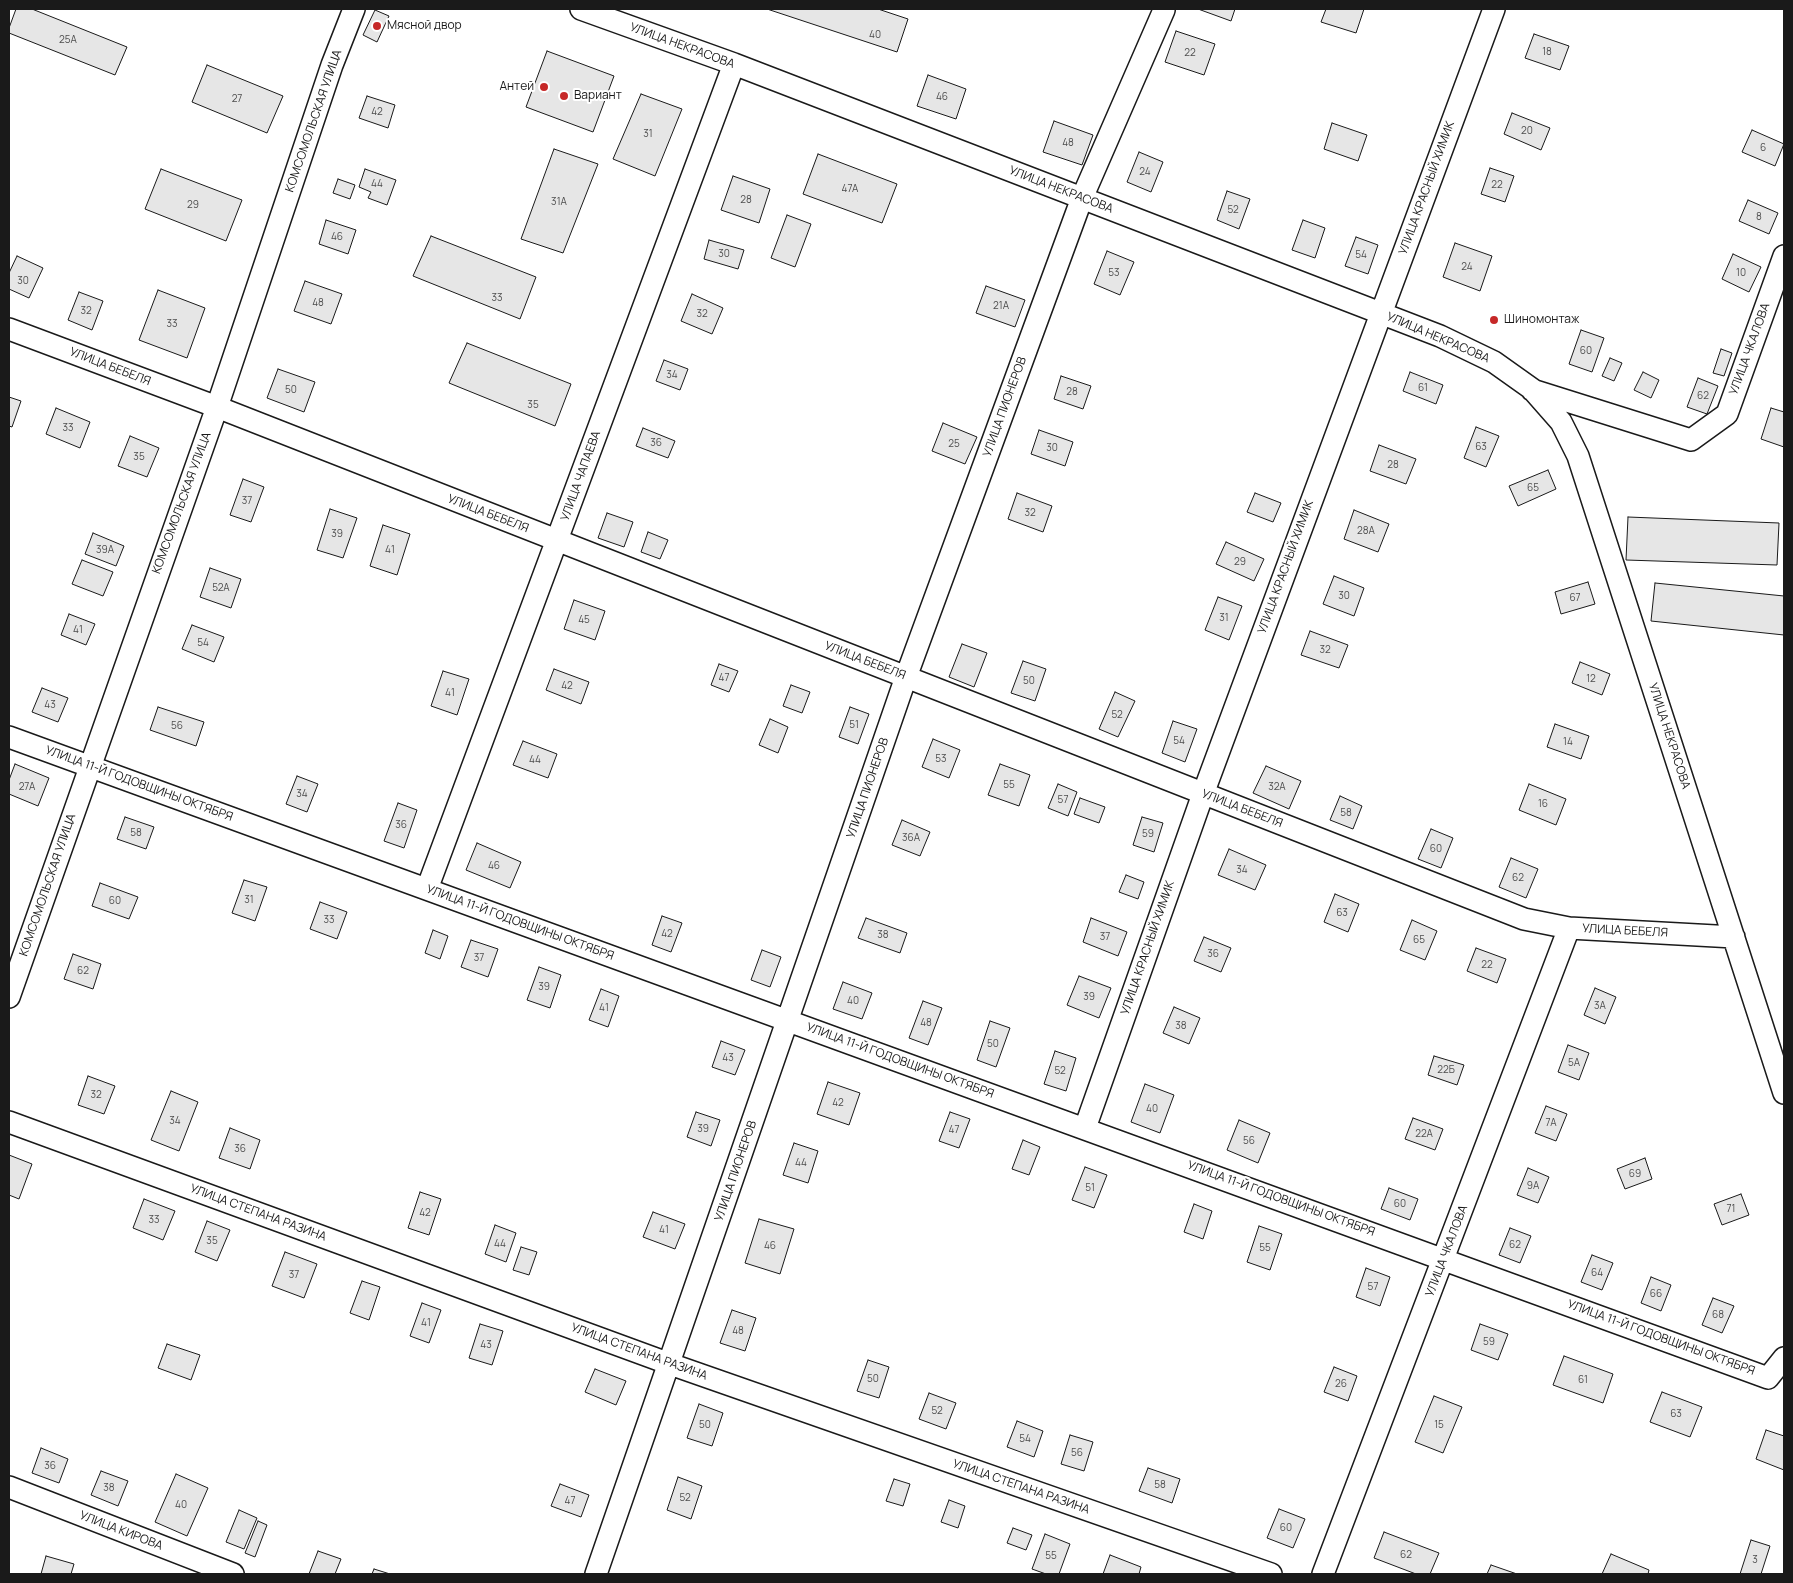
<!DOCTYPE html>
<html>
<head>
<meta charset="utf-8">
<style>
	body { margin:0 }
	#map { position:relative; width:1793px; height:1583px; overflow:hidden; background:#fff; font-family:Manrope,sans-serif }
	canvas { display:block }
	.frame { position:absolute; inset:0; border:10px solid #1a1a1a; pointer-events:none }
</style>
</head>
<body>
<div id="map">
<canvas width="1793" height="1583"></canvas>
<div class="frame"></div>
</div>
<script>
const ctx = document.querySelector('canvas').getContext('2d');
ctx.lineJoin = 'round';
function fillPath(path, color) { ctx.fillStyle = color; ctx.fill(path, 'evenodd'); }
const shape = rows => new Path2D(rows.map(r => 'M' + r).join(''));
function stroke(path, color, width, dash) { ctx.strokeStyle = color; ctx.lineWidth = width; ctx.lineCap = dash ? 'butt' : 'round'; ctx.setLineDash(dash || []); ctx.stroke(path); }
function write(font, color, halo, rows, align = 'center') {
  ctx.font = font + ' Manrope,sans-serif'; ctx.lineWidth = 4; ctx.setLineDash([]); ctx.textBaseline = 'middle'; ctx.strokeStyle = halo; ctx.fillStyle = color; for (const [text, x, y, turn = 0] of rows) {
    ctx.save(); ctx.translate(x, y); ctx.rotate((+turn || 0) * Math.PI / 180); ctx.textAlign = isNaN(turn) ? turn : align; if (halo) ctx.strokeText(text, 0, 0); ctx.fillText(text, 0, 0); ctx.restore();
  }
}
const building = shape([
	[16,9,32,9,127,47,115,75,9,33,9,28,16,9],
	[767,9,878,9,908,19,897,52,767,9],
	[1198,9,1235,9,1231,21,1198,9],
	[1326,9,1364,9,1356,33,1321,22,1326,9],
	[375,10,389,16,377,42,363,35,375,10],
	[1176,31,1215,44,1204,75,1165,62,1176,31],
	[1534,34,1569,46,1560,70,1525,58,1534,34],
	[547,51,614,76,593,132,526,107,547,51],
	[207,65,283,96,267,133,192,102,207,65],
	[928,75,966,89,956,119,917,106,928,75],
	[641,94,682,109,655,176,613,159,641,94],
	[367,96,395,105,388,128,359,118,367,96],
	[1512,113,1550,128,1541,150,1504,134,1512,113],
	[1054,121,1093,135,1082,165,1043,152,1054,121],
	[1332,123,1367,135,1358,161,1324,149,1332,123],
	[1752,130,1784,144,1775,166,1742,152,1752,130],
	[554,149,598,164,563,253,521,239,554,149],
	[1139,152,1163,162,1151,192,1127,182,1139,152],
	[818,154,897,184,882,223,803,194,818,154],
	[1490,168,1514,176,1505,202,1481,194,1490,168],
	[161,169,242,200,226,241,145,209,161,169],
	[365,169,396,180,387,205,368,198,371,192,359,187,365,169],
	[733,176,770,189,759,223,721,210,733,176],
	[338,179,355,185,350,199,333,193,338,179],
	[1227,191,1250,199,1239,229,1217,220,1227,191],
	[1748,200,1778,213,1769,234,1739,221,1748,200],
	[787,215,811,224,795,267,771,258,787,215],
	[326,220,356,230,348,254,319,244,326,220],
	[1303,220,1325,228,1315,258,1292,250,1303,220],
	[431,236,536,277,520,319,413,276,431,236],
	[1356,237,1378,245,1368,274,1345,266,1356,237],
	[709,240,744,250,738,269,704,259,709,240],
	[1455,243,1492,256,1480,291,1443,277,1455,243],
	[1107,251,1134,262,1120,295,1094,284,1107,251],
	[1733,254,1761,267,1749,292,1722,279,1733,254],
	[17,256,43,268,29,298,9,289,9,273,17,256],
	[305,281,342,294,331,324,294,311,305,281],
	[986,286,1025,300,1015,327,976,313,986,286],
	[158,290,205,308,187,358,139,340,158,290],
	[79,292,103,301,92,330,68,320,79,292],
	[692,294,723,308,712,334,681,321,692,294],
	[1581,330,1604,338,1592,372,1569,364,1581,330],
	[467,343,571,384,555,426,449,383,467,343],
	[1721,349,1732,353,1724,376,1713,373,1721,349],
	[1610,358,1622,363,1614,381,1602,376,1610,358],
	[664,360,688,369,680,390,656,381,664,360],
	[278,369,315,382,304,412,267,398,278,369],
	[1410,372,1443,385,1436,404,1403,391,1410,372],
	[1643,372,1659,380,1651,398,1634,390,1643,372],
	[1061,376,1091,386,1083,409,1054,399,1061,376],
	[1698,378,1718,386,1707,414,1687,407,1698,378],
	[9,397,21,401,12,427,9,426,9,397],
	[56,408,90,422,80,448,46,434,56,408],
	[1771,408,1784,412,1784,447,1761,439,1771,408],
	[943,423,977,437,965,464,932,451,943,423],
	[1476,427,1499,436,1486,467,1464,458,1476,427],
	[643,428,675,441,668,458,636,446,643,428],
	[1039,430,1073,442,1065,466,1031,454,1039,430],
	[130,436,159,448,147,477,118,466,130,436],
	[1379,445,1416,459,1406,484,1370,471,1379,445],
	[1548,470,1556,489,1518,506,1509,486,1548,470],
	[243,479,264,487,251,522,230,515,243,479],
	[1017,493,1052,506,1043,532,1008,519,1017,493],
	[1255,493,1281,503,1273,522,1247,512,1255,493],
	[330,509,357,518,343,558,317,550,330,509],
	[1354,510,1389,524,1378,552,1344,539,1354,510],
	[607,513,633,522,624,547,598,538,607,513],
	[1628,517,1779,523,1777,565,1626,560,1628,517],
	[383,525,410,534,397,575,370,566,383,525],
	[648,532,668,540,660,559,641,552,648,532],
	[93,533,124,546,116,566,85,554,93,533],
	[1226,542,1264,559,1254,581,1216,564,1226,542],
	[82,560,113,572,103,596,72,584,82,560],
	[210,568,241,579,231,608,200,597,210,568],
	[1334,576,1364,588,1354,616,1323,604,1334,576],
	[1588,582,1595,604,1561,614,1555,592,1588,582],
	[1655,583,1784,596,1784,635,1651,621,1655,583],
	[1218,597,1242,606,1229,640,1205,630,1218,597],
	[574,600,605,611,595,640,564,629,574,600],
	[69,614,95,624,86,645,61,635,69,614],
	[192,625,224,637,214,662,182,649,192,625],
	[1310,631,1348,645,1339,668,1301,655,1310,631],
	[962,644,987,653,974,687,949,677,962,644],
	[1023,661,1046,669,1035,701,1011,693,1023,661],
	[1580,662,1610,674,1602,695,1572,683,1580,662],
	[719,664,738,671,729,692,711,685,719,664],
	[554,669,589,682,581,704,546,690,554,669],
	[443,671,469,679,457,715,431,706,443,671],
	[791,685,810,692,802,713,783,706,791,685],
	[42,688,68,698,58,722,32,712,42,688],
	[1115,692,1135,701,1118,737,1099,729,1115,692],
	[158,707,204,722,196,746,150,730,158,707],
	[850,707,869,714,858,744,839,737,850,707],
	[770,719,788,727,778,753,759,745,770,719],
	[1173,721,1197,729,1185,762,1162,753,1173,721],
	[1555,724,1589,736,1581,759,1547,747,1555,724],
	[933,739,960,750,949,778,922,767,933,739],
	[523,741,557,754,548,778,513,765,523,741],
	[15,764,49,778,38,806,9,794,9,780,15,764],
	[1000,764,1030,775,1019,806,988,795,1000,764],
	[1266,766,1301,781,1289,809,1253,793,1266,766],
	[297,776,318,784,307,812,286,804,297,776],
	[1058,784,1077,792,1068,816,1048,808,1058,784],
	[1529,784,1566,799,1556,825,1519,810,1529,784],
	[1340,796,1362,806,1353,829,1330,820,1340,796],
	[1080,798,1105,807,1099,823,1074,814,1080,798],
	[398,803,417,810,404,848,384,841,398,803],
	[125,817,154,827,146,849,117,839,125,817],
	[1142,817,1163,823,1154,852,1133,845,1142,817],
	[902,820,930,832,920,856,892,845,902,820],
	[1431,829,1453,838,1441,868,1418,859,1431,829],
	[477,843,521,862,510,888,466,870,477,843],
	[1229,849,1266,865,1255,890,1218,875,1229,849],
	[1511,858,1538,869,1526,898,1499,887,1511,858],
	[1126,875,1144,882,1138,899,1119,892,1126,875],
	[244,880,267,887,255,921,232,913,244,880],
	[100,883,138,897,129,919,92,906,100,883],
	[1335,894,1359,904,1348,932,1324,922,1335,894],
	[320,902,347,912,337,939,310,929,320,902],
	[662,916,682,923,671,952,652,945,662,916],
	[866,918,907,933,900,953,858,938,866,918],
	[1091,918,1127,932,1118,956,1083,942,1091,918],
	[1412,920,1437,931,1425,960,1400,950,1412,920],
	[433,930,448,936,440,959,425,953,433,930],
	[1204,937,1231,948,1221,972,1194,961,1204,937],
	[471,940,498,949,488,977,461,967,471,940],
	[1476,948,1506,959,1497,983,1467,971,1476,948],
	[762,950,781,957,770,987,751,980,762,950],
	[73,954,101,964,93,989,64,979,73,954],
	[539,967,561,975,550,1008,527,1000,539,967],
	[1079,976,1111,988,1099,1018,1067,1005,1079,976],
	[843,982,872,993,862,1019,833,1009,843,982],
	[1595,988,1616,997,1605,1024,1584,1015,1595,988],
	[601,989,619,996,608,1027,589,1020,601,989],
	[923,1001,942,1008,928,1045,909,1038,923,1001],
	[1174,1007,1200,1018,1189,1044,1163,1033,1174,1007],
	[990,1021,1010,1028,996,1067,977,1060,990,1021],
	[721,1041,745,1050,735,1075,712,1067,721,1041],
	[1568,1045,1589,1053,1579,1080,1558,1072,1568,1045],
	[1055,1051,1076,1058,1066,1091,1044,1084,1055,1051],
	[1434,1056,1464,1065,1457,1085,1428,1075,1434,1056],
	[88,1076,115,1086,104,1114,78,1105,88,1076],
	[828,1082,860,1093,849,1125,817,1114,828,1082],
	[1145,1084,1174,1095,1160,1133,1131,1122,1145,1084],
	[171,1091,198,1102,179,1151,151,1140,171,1091],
	[1546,1106,1567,1114,1556,1141,1535,1133,1546,1106],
	[696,1112,720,1120,711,1146,687,1137,696,1112],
	[950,1112,970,1119,959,1148,939,1141,950,1112],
	[1413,1118,1443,1129,1435,1150,1405,1139,1413,1118],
	[1239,1120,1270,1133,1258,1163,1227,1150,1239,1120],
	[230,1128,260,1140,250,1169,219,1158,230,1128],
	[1023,1140,1040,1147,1029,1175,1012,1169,1023,1140],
	[794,1143,818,1151,808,1183,783,1175,794,1143],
	[9,1155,32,1164,19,1199,9,1195,9,1155],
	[1645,1158,1652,1179,1625,1189,1617,1169,1645,1158],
	[1085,1167,1107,1175,1094,1208,1072,1200,1085,1167],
	[1528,1168,1549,1177,1538,1203,1517,1195,1528,1168],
	[1389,1188,1418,1199,1410,1220,1381,1209,1389,1188],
	[420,1192,441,1199,429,1235,408,1228,420,1192],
	[1741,1194,1749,1215,1722,1225,1714,1204,1741,1194],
	[144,1199,175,1211,163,1240,133,1228,144,1199],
	[1194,1204,1212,1211,1203,1239,1184,1232,1194,1204],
	[653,1212,685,1224,675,1249,643,1237,653,1212],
	[759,1219,794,1229,780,1274,745,1263,759,1219],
	[207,1221,230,1230,217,1261,195,1252,207,1221],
	[495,1225,516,1233,506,1262,485,1254,495,1225],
	[1259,1226,1282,1234,1270,1270,1247,1262,1259,1226],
	[1510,1228,1531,1236,1520,1263,1499,1255,1510,1228],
	[521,1247,537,1252,529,1275,513,1270,521,1247],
	[285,1252,317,1264,304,1298,272,1286,285,1252],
	[1592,1255,1613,1263,1602,1290,1581,1282,1592,1255],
	[1366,1268,1390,1277,1380,1306,1356,1297,1366,1268],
	[1651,1277,1671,1285,1661,1311,1641,1303,1651,1277],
	[362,1281,380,1287,369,1320,350,1313,362,1281],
	[1713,1298,1734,1306,1722,1333,1702,1325,1713,1298],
	[422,1303,441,1310,429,1343,410,1336,422,1303],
	[732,1310,756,1318,745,1351,720,1343,732,1310],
	[480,1324,503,1331,492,1365,469,1358,480,1324],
	[1480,1324,1508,1334,1498,1360,1471,1350,1480,1324],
	[167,1344,200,1355,191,1380,158,1368,167,1344],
	[1564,1356,1613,1374,1603,1403,1553,1385,1564,1356],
	[868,1360,889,1367,879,1398,857,1391,868,1360],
	[1334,1367,1357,1376,1348,1401,1324,1392,1334,1367],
	[595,1369,626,1381,616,1405,585,1392,595,1369],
	[1662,1392,1702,1407,1690,1437,1650,1422,1662,1392],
	[929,1393,956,1403,946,1429,919,1419,929,1393],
	[1434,1396,1462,1407,1443,1453,1415,1442,1434,1396],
	[699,1404,723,1413,712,1446,687,1438,699,1404],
	[1017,1421,1043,1431,1034,1457,1007,1447,1017,1421],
	[1766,1430,1784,1436,1784,1470,1756,1459,1766,1430],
	[1070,1435,1093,1442,1084,1471,1061,1464,1070,1435],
	[41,1448,68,1459,59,1483,32,1473,41,1448],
	[1148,1468,1180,1479,1172,1503,1139,1491,1148,1468],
	[101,1471,128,1481,118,1506,91,1495,101,1471],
	[176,1474,208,1488,187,1536,155,1522,176,1474],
	[678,1477,702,1486,691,1519,667,1510,678,1477],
	[894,1479,910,1484,903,1506,886,1501,894,1479],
	[560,1484,589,1495,581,1517,551,1506,560,1484],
	[949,1500,965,1506,958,1528,941,1522,949,1500],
	[1279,1509,1305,1519,1293,1548,1267,1538,1279,1509],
	[239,1510,257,1518,244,1549,226,1542,239,1510],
	[258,1521,267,1525,255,1557,245,1553,258,1521],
	[1013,1528,1032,1535,1026,1550,1007,1543,1013,1528],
	[1384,1532,1439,1553,1430,1574,1416,1574,1374,1558,1384,1532],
	[1045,1534,1070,1544,1059,1574,1046,1574,1032,1569,1045,1534],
	[1751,1540,1770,1546,1761,1574,1740,1574,1751,1540],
	[318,1551,341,1559,335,1574,309,1574,318,1551],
	[1611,1554,1649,1570,1648,1574,1602,1574,1611,1554],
	[1110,1555,1141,1567,1139,1574,1103,1574,1110,1555],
	[46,1556,74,1564,71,1574,41,1574,46,1556],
	[1491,1565,1517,1574,1487,1574,1491,1565],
	[374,1569,390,1574,372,1574,374,1569]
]);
fillPath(building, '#e6e6e6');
stroke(building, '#1a1a1a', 1);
const minor = shape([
	[581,9,734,64,1440,336,1494,362,1532,389,1561,422,1578,456,1784,1093],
	[9,329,217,407,1524,919,1569,928,1734,937],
	[1532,390,1691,440,1727,414,1784,256],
	[9,737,1768,1378,1784,1358],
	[427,889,734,64],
	[9,997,217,407,332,65,354,9],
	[9,1122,670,1364,1271,1574],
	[1085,1128,1203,794,1494,9],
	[9,1487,233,1574],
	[596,1574,906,677,1082,198,1164,10],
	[1323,1574,1569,928]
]);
stroke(minor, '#1a1a1a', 24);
stroke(minor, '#fff', 21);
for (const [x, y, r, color] of [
	[377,26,5,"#c62828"],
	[544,87,5,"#c62828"],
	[564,96,5,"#c62828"],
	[1494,320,5,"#c62828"]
]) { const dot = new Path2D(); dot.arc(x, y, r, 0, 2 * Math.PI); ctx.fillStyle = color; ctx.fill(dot); stroke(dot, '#fff', 2); }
write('10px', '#4d4d4d', null, [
	["40",875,35],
	["25А",68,40],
	["18",1547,52],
	["22",1190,53],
	["46",942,97],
	["27",237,99],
	["42",377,112],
	["20",1527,131],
	["31",648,134],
	["48",1068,143],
	["6",1763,148],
	["24",1145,172],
	["44",377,184],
	["22",1497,185],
	["47А",850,189],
	["28",746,200],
	["31А",559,202],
	["29",193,205],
	["52",1233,210],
	["8",1759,217],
	["46",337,237],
	["30",724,254],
	["54",1361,255],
	["24",1467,267],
	["53",1114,273],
	["10",1741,273],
	["30",23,281],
	["33",497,298],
	["48",318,303],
	["21А",1001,306],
	["32",86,311],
	["32",702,314],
	["33",172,324],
	["60",1586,351],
	["34",672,375],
	["61",1423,388],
	["50",291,390],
	["28",1072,392],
	["62",1703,396],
	["35",533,405],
	["33",68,428],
	["36",656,443],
	["25",954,444],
	["63",1481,447],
	["30",1052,448],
	["35",139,457],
	["28",1393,465],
	["65",1533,488],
	["37",247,501],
	["32",1030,513],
	["28А",1366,531],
	["39",337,534],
	["39А",105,550],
	["41",390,550],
	["29",1240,562],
	["52А",221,588],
	["30",1344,596],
	["67",1575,598],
	["31",1224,618],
	["45",584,620],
	["41",78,630],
	["54",203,643],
	["32",1325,650],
	["47",724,678],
	["12",1591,679],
	["50",1029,681],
	["42",567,686],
	["41",450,693],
	["43",50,705],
	["52",1117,715],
	["51",854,725],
	["56",177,726],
	["54",1179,741],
	["14",1568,742],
	["53",941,759],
	["44",535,760],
	["55",1009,785],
	["27А",27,787],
	["32А",1277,787],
	["34",302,794],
	["57",1063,800],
	["16",1543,804],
	["58",1346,813],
	["36",401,825],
	["58",136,833],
	["59",1148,834],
	["36А",911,838],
	["60",1436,849],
	["46",494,866],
	["34",1242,870],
	["62",1518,878],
	["31",249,900],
	["60",115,901],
	["63",1342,913],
	["33",329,920],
	["42",667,934],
	["38",883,935],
	["37",1105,937],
	["65",1419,940],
	["36",1213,954],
	["37",479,958],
	["22",1487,965],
	["62",83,971],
	["39",544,987],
	["39",1089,997],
	["40",853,1001],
	["3А",1600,1006],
	["41",604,1008],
	["48",926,1023],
	["38",1181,1026],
	["50",993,1044],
	["43",728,1058],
	["5А",1574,1063],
	["22Б",1446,1070],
	["52",1060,1071],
	["32",96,1095],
	["42",838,1103],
	["40",1152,1109],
	["34",175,1121],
	["7А",1551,1123],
	["39",703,1129],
	["47",954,1130],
	["22А",1424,1134],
	["56",1249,1141],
	["36",240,1149],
	["44",801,1163],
	["69",1635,1174],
	["9А",1533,1186],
	["51",1090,1188],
	["60",1400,1204],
	["71",1731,1209],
	["42",425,1213],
	["33",154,1220],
	["41",664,1230],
	["35",212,1241],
	["44",500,1244],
	["62",1515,1245],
	["46",770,1246],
	["55",1265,1248],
	["64",1597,1273],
	["37",294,1275],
	["57",1373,1287],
	["66",1656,1294],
	["68",1718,1315],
	["41",426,1323],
	["48",738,1331],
	["59",1489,1342],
	["43",486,1345],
	["50",873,1379],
	["61",1583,1380],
	["26",1341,1384],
	["52",937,1411],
	["63",1676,1414],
	["50",705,1425],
	["15",1439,1425],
	["54",1025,1439],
	["56",1077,1453],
	["36",50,1466],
	["58",1160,1485],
	["38",109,1488],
	["52",685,1498],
	["47",570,1501],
	["40",181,1505],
	["60",1286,1528],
	["62",1406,1555],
	["55",1051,1556],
	["3",1755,1560]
]);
write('12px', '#1a1a1a', '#fff', [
	["Мясной двор",387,26],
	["Антей",534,87,"right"],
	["Вариант",574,96],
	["Шиномонтаж",1504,320]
], 'left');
write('12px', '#1a1a1a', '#fff', [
	["УЛИЦА НЕКРАСОВА",682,46,20],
	["КОМСОМОЛЬСКАЯ УЛИЦА",314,121,-71],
	["УЛИЦА КРАСНЫЙ ХИМИК",1427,188,-70],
	["УЛИЦА НЕКРАСОВА",1061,190,21],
	["УЛИЦА НЕКРАСОВА",1438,338,23],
	["УЛИЦА ЧКАЛОВА",1750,349,-70],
	["УЛИЦА БЕБЕЛЯ",110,367,21],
	["УЛИЦА ПИОНЕРОВ",1005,407,-70],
	["УЛИЦА ЧАПАЕВА",581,476,-70],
	["КОМСОМОЛЬСКАЯ УЛИЦА",182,503,-70],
	["УЛИЦА БЕБЕЛЯ",488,514,21],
	["УЛИЦА КРАСНЫЙ ХИМИК",1286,567,-70],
	["УЛИЦА БЕБЕЛЯ",865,661,21],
	["УЛИЦА НЕКРАСОВА",1669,736,72],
	["УЛИЦА 11-Й ГОДОВЩИНЫ ОКТЯБРЯ",139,784,20],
	["УЛИЦА ПИОНЕРОВ",868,788,-71],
	["УЛИЦА БЕБЕЛЯ",1242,809,21],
	["КОМСОМОЛЬСКАЯ УЛИЦА",48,885,-71],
	["УЛИЦА 11-Й ГОДОВЩИНЫ ОКТЯБРЯ",520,923,20],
	["УЛИЦА БЕБЕЛЯ",1625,931,3],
	["УЛИЦА КРАСНЫЙ ХИМИК",1148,948,-71],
	["УЛИЦА 11-Й ГОДОВЩИНЫ ОКТЯБРЯ",900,1061,20],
	["УЛИЦА ПИОНЕРОВ",736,1171,-71],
	["УЛИЦА 11-Й ГОДОВЩИНЫ ОКТЯБРЯ",1281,1199,20],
	["УЛИЦА СТЕПАНА РАЗИНА",258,1213,20],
	["УЛИЦА ЧКАЛОВА",1447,1251,-69],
	["УЛИЦА 11-Й ГОДОВЩИНЫ ОКТЯБРЯ",1661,1338,20],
	["УЛИЦА СТЕПАНА РАЗИНА",639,1352,20],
	["УЛИЦА СТЕПАНА РАЗИНА",1021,1487,19],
	["УЛИЦА КИРОВА",121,1531,21]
]);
</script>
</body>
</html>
